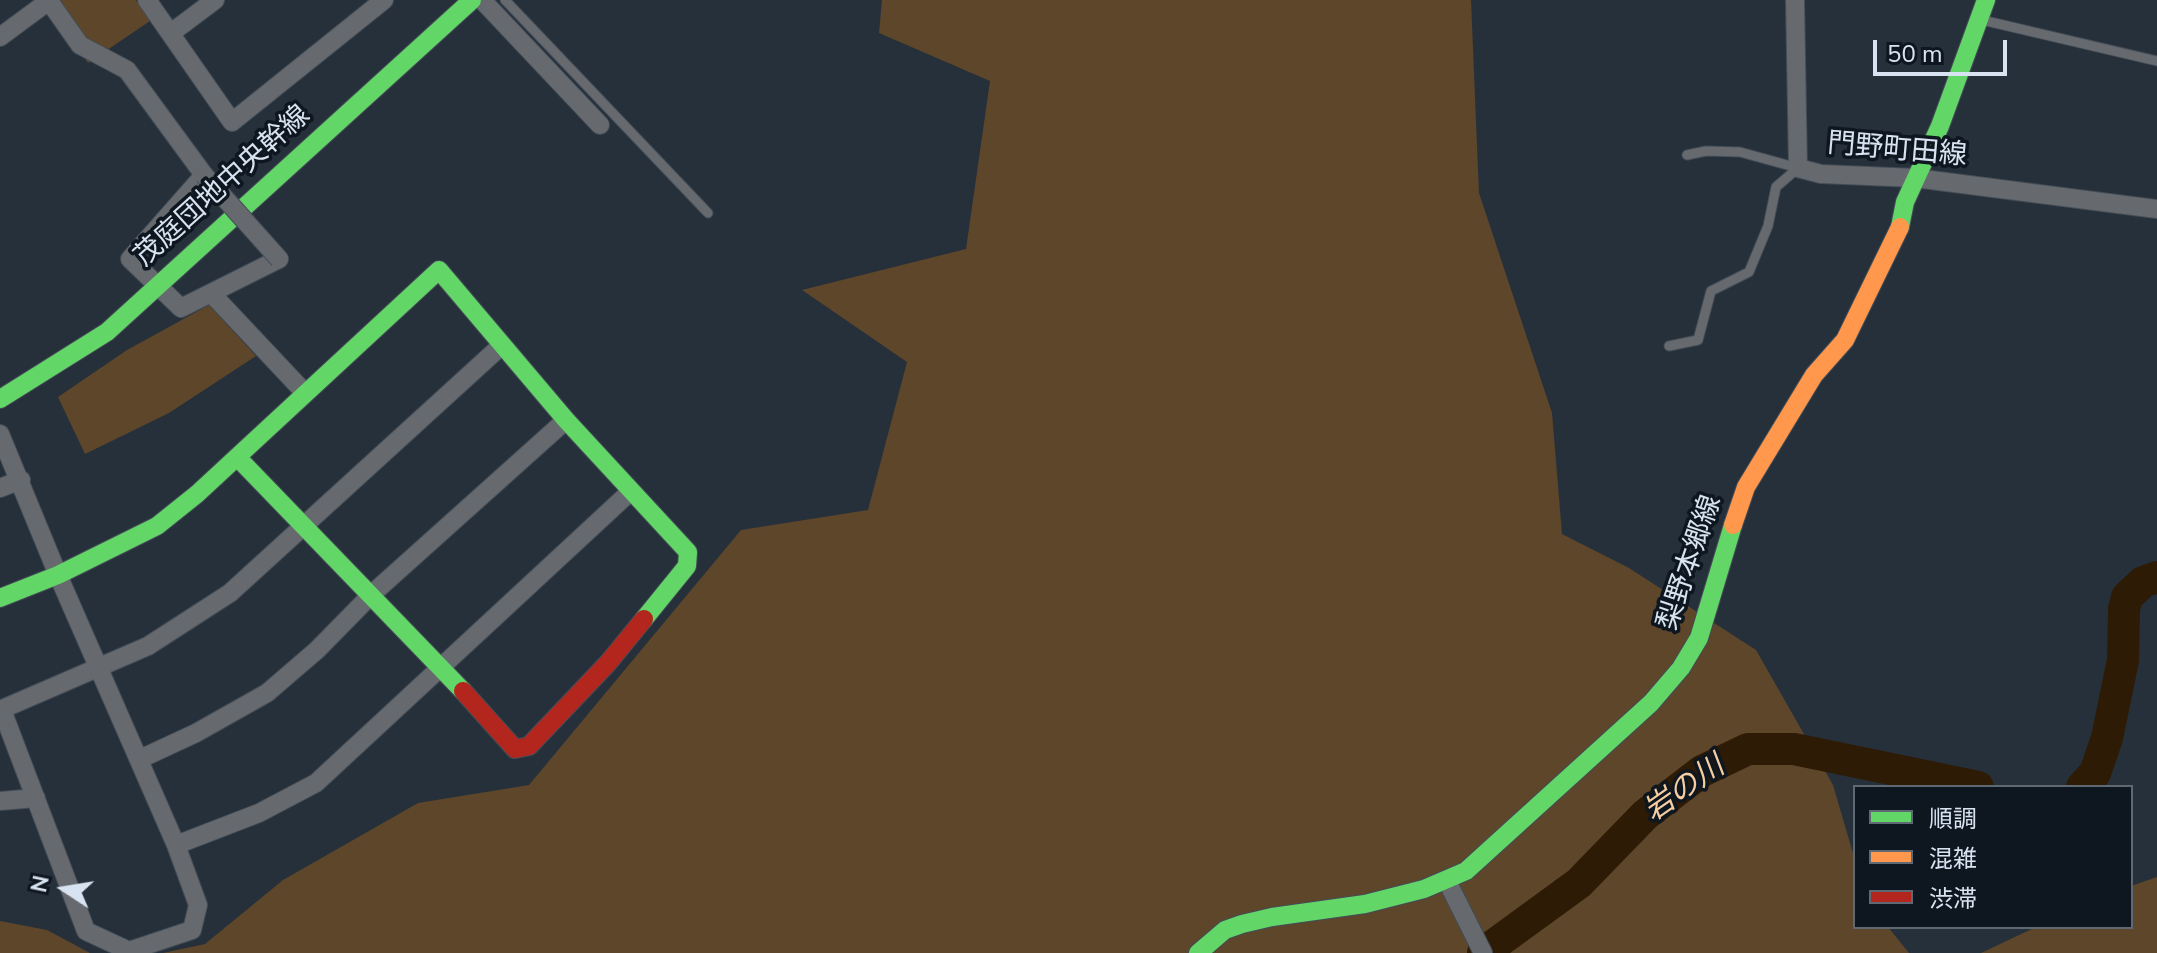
<!DOCTYPE html>
<html>
<head>
<meta charset="utf-8">
<style>
	body { margin:0 }
	#map { position:relative; width:2157px; height:953px; overflow:hidden; background:#26303b; font-family:"Nunito Sans","Noto Sans JP",sans-serif }
	canvas { display:block }
	.legend { position:absolute; left:1853px; top:785px; width:280px; height:144px; box-sizing:border-box; background:#0e1720; border:2px solid #5f6974; margin:0; padding:10px 14px; list-style:none; font-size:24px; color:#d8e3f1 }
	.legend li { display:flex; align-items:center; gap:16px; height:40px }
	.legend b { width:40px; border:2px solid #5f6974 }
	.north { position:absolute; left:24px; top:849px; width:80px; height:80px; -webkit-text-stroke:6px #0e1720; paint-order:stroke; rotate:282deg; font-size:22px; font-weight:700; line-height:32px; text-align:center; color:#d8e3f1 }
	.north::after { content:''; display:block; margin:auto; width:28px; height:36px; background:#d8e3f1; clip-path:polygon(50% 0,100% 100%,50% 72%,0 100%) }
	.scale { position:absolute; left:1873px; top:40px; width:134px; height:36px; box-sizing:border-box; border:4px solid #d8e3f1; border-top:0; padding-left:10px; font-size:24px; line-height:28px; white-space:nowrap; color:#d8e3f1; -webkit-text-stroke:6px #0e1720; paint-order:stroke }
</style>
</head>
<body>
<div id="map">
<canvas width="2157" height="953"></canvas>
<ul class="legend">
<li><b style="height:10px;background:#63d668"></b>順調</li>
<li><b style="height:10px;background:#ff974d"></b>混雑</li>
<li><b style="height:10px;background:#b3261e"></b>渋滞</li>
</ul>
<div class="north">N</div>
<div class="scale">50 m</div>
</div>
<script>
const ctx = document.querySelector('canvas').getContext('2d');
ctx.lineJoin = 'round';
function fillPath(path, color) { ctx.fillStyle = color; ctx.fill(path, 'evenodd'); }
const shape = rows => new Path2D(rows.map(r => 'M' + r).join(''));
function stroke(path, color, width, dash) { ctx.strokeStyle = color; ctx.lineWidth = width; ctx.lineCap = dash ? 'butt' : 'round'; ctx.setLineDash(dash || []); ctx.stroke(path); }
function write(font, color, halo, rows, align = 'center') {
  ctx.font = font + ' "Nunito Sans","Noto Sans JP",sans-serif'; ctx.lineWidth = 7; ctx.setLineDash([]); ctx.textBaseline = 'middle'; ctx.strokeStyle = halo; ctx.fillStyle = color; for (const [text, x, y, turn = 0] of rows) {
    ctx.save(); ctx.translate(x, y); ctx.rotate((+turn || 0) * Math.PI / 180); ctx.textAlign = isNaN(turn) ? turn : align; if (halo) ctx.strokeText(text, 0, 0); ctx.fillText(text, 0, 0); ctx.restore();
  }
}
fillPath(shape([
	[46,0,136,0,150,21,88,63],
	[882,0,1471,0,1479,193,1552,413,1562,534,1629,568,1756,650,1833,785,1855,860,1855,927,1888,927,1909,953,163,953,205,944,283,880,418,803,529,785,741,530,868,510,907,362,802,290,966,249,990,81,879,33],
	[209,305,256,356,169,413,85,454,58,397,127,350],
	[2157,877,2157,953,1981,953,2036,927,2131,927,2131,886],
	[0,921,47,930,90,953,0,953]
]), '#5d462a');
stroke(shape([
	[2082,787,2095,773,2107,738,2123,660,2124,609,2127,597,2143,582,2157,577],
	[1483,953,1579,883,1645,815,1702,771,1748,749,1794,749,1978,787]
]), '#2e1b05', 32);
const lane = shape([
	[505,0,708,213],
	[1982,20,2157,61],
	[1669,346,1698,340,1711,291,1749,272,1768,226,1776,187,1798,168,1740,152,1706,151,1687,155]
]);
const street = shape([
	[147,0,232,122,384,0],
	[482,0,600,125],
	[1795,0,1798,168,1821,174,1915,178,2157,209],
	[49,1,80,45,127,70,204,175,130,259,181,308,279,259],
	[171,33,215,0],
	[0,37,50,0],
	[211,293,305,393],
	[0,434,58,575,176,845,198,905,192,930,129,951,86,931,2,710],
	[0,488,21,480],
	[0,710,148,646,230,593,502,345],
	[140,759,196,733,267,693,317,650,372,594,566,420],
	[0,801,36,798],
	[176,845,259,813,316,783,631,491],
	[1447,881,1483,953]
]);
const fast = shape([
	[1900,227,1905,202,1940,126,1986,0],
	[0,399,107,332,472,0],
	[237,457,463,691],
	[0,598,58,575,157,526,197,494,439,270,566,420,688,552,687,566,644,619],
	[1198,953,1225,930,1242,924,1272,917,1365,904,1424,889,1466,871,1651,703,1681,668,1699,638,1733,525]
]);
const slow = shape([
	[1733,525,1746,487,1814,375,1845,340,1900,227]
]);
const jam = shape([
	[463,691,515,749,529,746,608,663,644,619]
]);
stroke(lane, '#444d56', 11);
stroke(street, '#444d56', 20);
stroke(fast, '#444d56', 20);
stroke(slow, '#444d56', 20);
stroke(jam, '#444d56', 20);
stroke(lane, '#666a6f', 9);
stroke(street, '#666a6f', 18);
stroke(fast, '#63d668', 18);
stroke(slow, '#ff974d', 18);
stroke(jam, '#b3261e', 18);
const streetBridge = shape([
	[204,175,279,259]
]);
stroke(streetBridge, '#444d56', 20, []);
stroke(streetBridge, '#666a6f', 18);
write('28px', '#d8e3f1', '#0e1720', [
	["門野町田線",1897,151,5],
	["茂庭団地中央幹線",223,187,-42],
	["梨野本郷線",1691,563,-71]
]);
write('italic 30px', '#f6cea2', '#0e1720', [
	["岩の川",1685,790,-35]
]);
</script>
</body>
</html>
